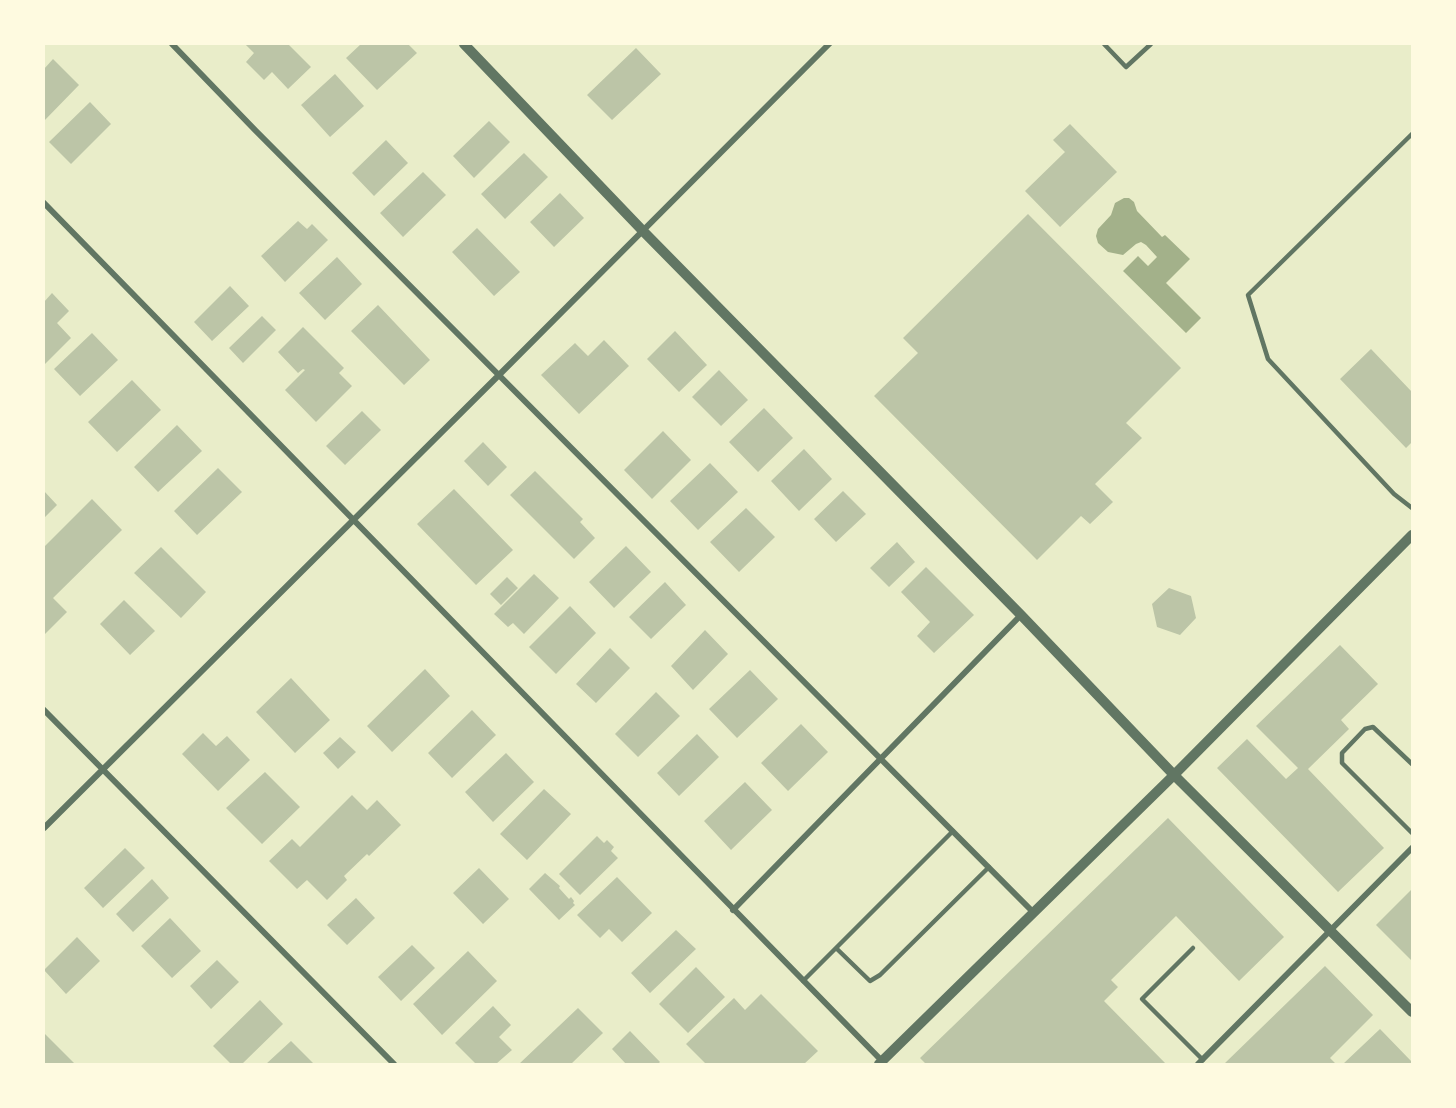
<!DOCTYPE html>
<html>
<head>
<meta charset="utf-8">
<style>
	body { margin:0 }
	#map { position:relative; width:1456px; height:1108px; overflow:hidden; background:#e9edc9; font-family:Quicksand,sans-serif }
	canvas { display:block }
	.frame { position:absolute; inset:0; border:45px solid #fefae0; pointer-events:none }
</style>
</head>
<body>
<div id="map">
<canvas width="1456" height="1108"></canvas>
<div class="frame"></div>
</div>
<script>
const ctx = document.querySelector('canvas').getContext('2d');
ctx.lineJoin = 'round';
function fillPath(path, color) { ctx.fillStyle = color; ctx.fill(path, 'evenodd'); }
const shape = rows => new Path2D(rows.map(r => 'M' + r).join(''));
function stroke(path, color, width, dash) { ctx.strokeStyle = color; ctx.lineWidth = width; ctx.lineCap = dash ? 'butt' : 'round'; ctx.setLineDash(dash || []); ctx.stroke(path); }
fillPath(shape([
	[1124,198,1129,198,1134,202,1137,211,1162,237,1165,235,1190,259,1166,283,1201,318,1186,333,1123,271,1138,256,1148,266,1157,257,1146,245,1141,242,1136,244,1123,255,1108,252,1098,243,1096,236,1098,229,1111,215,1115,203]
]), '#a3b18a');
fillPath(shape([
	[245,44,288,44,311,67,288,89,272,72,264,80,246,62,254,53],
	[361,44,408,44,417,53,377,90,346,58],
	[636,48,661,74,612,120,587,95],
	[53,59,79,85,44,121,44,69],
	[335,74,364,106,330,137,301,105],
	[90,102,111,124,71,164,49,142],
	[489,121,510,142,474,178,453,156],
	[1070,124,1117,172,1060,227,1025,191,1065,152,1053,140],
	[386,140,408,163,374,196,352,173],
	[524,153,548,177,505,219,481,194],
	[423,172,446,195,403,237,380,213],
	[560,193,584,218,554,247,530,222],
	[1028,214,1181,368,1126,423,1142,438,1095,484,1113,502,1090,524,1081,516,1037,560,874,396,918,353,903,338],
	[298,221,307,229,312,224,328,240,285,282,261,256],
	[477,228,520,272,494,296,452,252],
	[337,257,362,284,325,320,299,293],
	[230,286,249,306,212,341,194,322],
	[52,293,69,311,57,323,71,338,44,365,44,302],
	[378,305,430,360,404,385,351,331],
	[262,316,276,330,243,363,229,348],
	[303,327,344,368,339,373,352,386,316,422,285,390,305,370,303,369,298,373,278,352],
	[675,331,707,365,679,392,647,359],
	[92,333,118,360,80,396,54,369],
	[604,340,629,366,579,414,541,375,575,343,588,356],
	[1371,349,1412,392,1412,442,1406,448,1340,379],
	[719,370,748,400,721,426,692,397],
	[132,380,161,410,117,452,88,422],
	[764,408,793,438,758,472,729,442],
	[362,411,381,430,345,465,326,446],
	[177,425,202,451,158,492,134,467],
	[663,431,691,460,652,499,624,470],
	[483,442,507,467,488,486,464,461],
	[804,449,832,479,799,511,771,481],
	[710,463,738,492,698,530,670,501],
	[218,468,242,492,197,535,174,511],
	[535,471,583,519,580,522,595,538,574,559,510,495],
	[454,489,513,550,476,585,417,524],
	[44,491,57,505,44,518],
	[843,491,866,514,836,542,814,519],
	[92,499,122,530,53,598,67,612,44,635,44,547],
	[746,508,775,537,739,572,710,542],
	[897,542,915,562,889,587,870,568],
	[626,546,651,572,614,608,589,582],
	[161,547,206,592,181,618,134,573],
	[926,567,974,615,934,653,917,636,930,622,901,592],
	[534,574,559,598,524,634,513,623,508,627,494,614],
	[507,577,518,588,501,605,490,594],
	[665,582,686,605,651,639,629,617],
	[1169,588,1191,596,1196,618,1180,635,1157,627,1152,604],
	[124,600,155,631,130,655,100,624],
	[570,606,596,633,556,674,529,647],
	[705,630,728,654,693,690,671,666],
	[1340,645,1378,684,1341,720,1349,729,1308,769,1384,848,1338,892,1217,768,1247,739,1286,779,1298,768,1256,726],
	[610,648,630,668,596,703,576,684],
	[425,669,450,696,392,752,367,726],
	[750,670,778,699,737,738,709,709],
	[291,678,330,720,295,753,256,712],
	[656,692,680,716,638,757,615,734],
	[472,710,496,735,452,778,428,753],
	[801,724,828,752,788,791,761,763],
	[203,733,216,746,227,736,250,760,218,791,182,754],
	[697,734,719,757,679,796,657,773],
	[340,737,356,752,338,769,323,753],
	[506,753,534,782,493,822,465,792],
	[265,772,300,807,262,844,226,808],
	[745,782,772,810,731,850,704,821],
	[544,789,571,814,527,860,500,834],
	[352,795,367,810,377,800,401,825,369,856,367,854,344,876,347,880,327,900,307,880,297,889,269,861,292,839,300,847],
	[1168,818,1284,937,1239,981,1176,916,1111,980,1118,987,1104,1001,1166,1064,926,1064,920,1058],
	[597,836,604,843,607,840,614,847,611,851,618,858,580,895,559,874],
	[125,848,145,868,103,908,84,888],
	[479,868,509,899,483,924,453,893],
	[545,873,560,886,559,888,569,899,571,897,574,901,573,903,575,905,559,920,529,889],
	[617,877,652,913,622,942,609,929,600,938,577,915],
	[152,879,169,898,133,932,116,914],
	[1412,889,1412,961,1376,925],
	[356,898,375,918,347,945,327,925],
	[170,918,201,951,172,978,141,946],
	[676,930,696,949,650,993,631,973],
	[77,937,100,961,66,994,44,970],
	[412,945,435,968,401,1001,378,977],
	[468,951,497,981,442,1035,413,1004],
	[217,960,239,982,211,1009,190,986],
	[1325,966,1373,1015,1330,1058,1336,1064,1224,1064],
	[696,967,725,997,688,1033,659,1004],
	[761,994,818,1051,804,1064,706,1064,686,1044,734,998,745,1010],
	[260,1000,283,1024,242,1064,231,1064,213,1046],
	[493,1006,511,1025,499,1037,512,1050,496,1064,476,1064,455,1043],
	[578,1008,603,1033,571,1064,519,1064],
	[1380,1029,1412,1062,1412,1064,1343,1064],
	[630,1031,660,1062,658,1064,626,1064,612,1049],
	[44,1033,75,1064,44,1064],
	[291,1041,314,1064,266,1064]
]), '#bcc5a7');
stroke(shape([
	[1104,44,1126,67,1151,44],
	[1412,134,1248,295,1268,359,1394,494,1412,508],
	[1412,764,1373,727,1365,729,1342,753,1342,763,1412,833],
	[836,948,870,981,880,975,989,867],
	[1193,948,1142,999,1203,1060],
	[803,981,953,831]
]), '#617663', 4.5);
stroke(shape([
	[172,44,255,130,1034,913],
	[44,203,883,1062],
	[44,710,394,1064],
	[44,828,499,375,829,44],
	[733,910,1021,615],
	[1198,1064,1412,848]
]), '#617663', 6);
stroke(shape([
	[464,44,642,230,1021,615,1174,775,1412,1012],
	[879,1064,1174,775,1412,535]
]), '#617663', 10);
</script>
</body>
</html>
